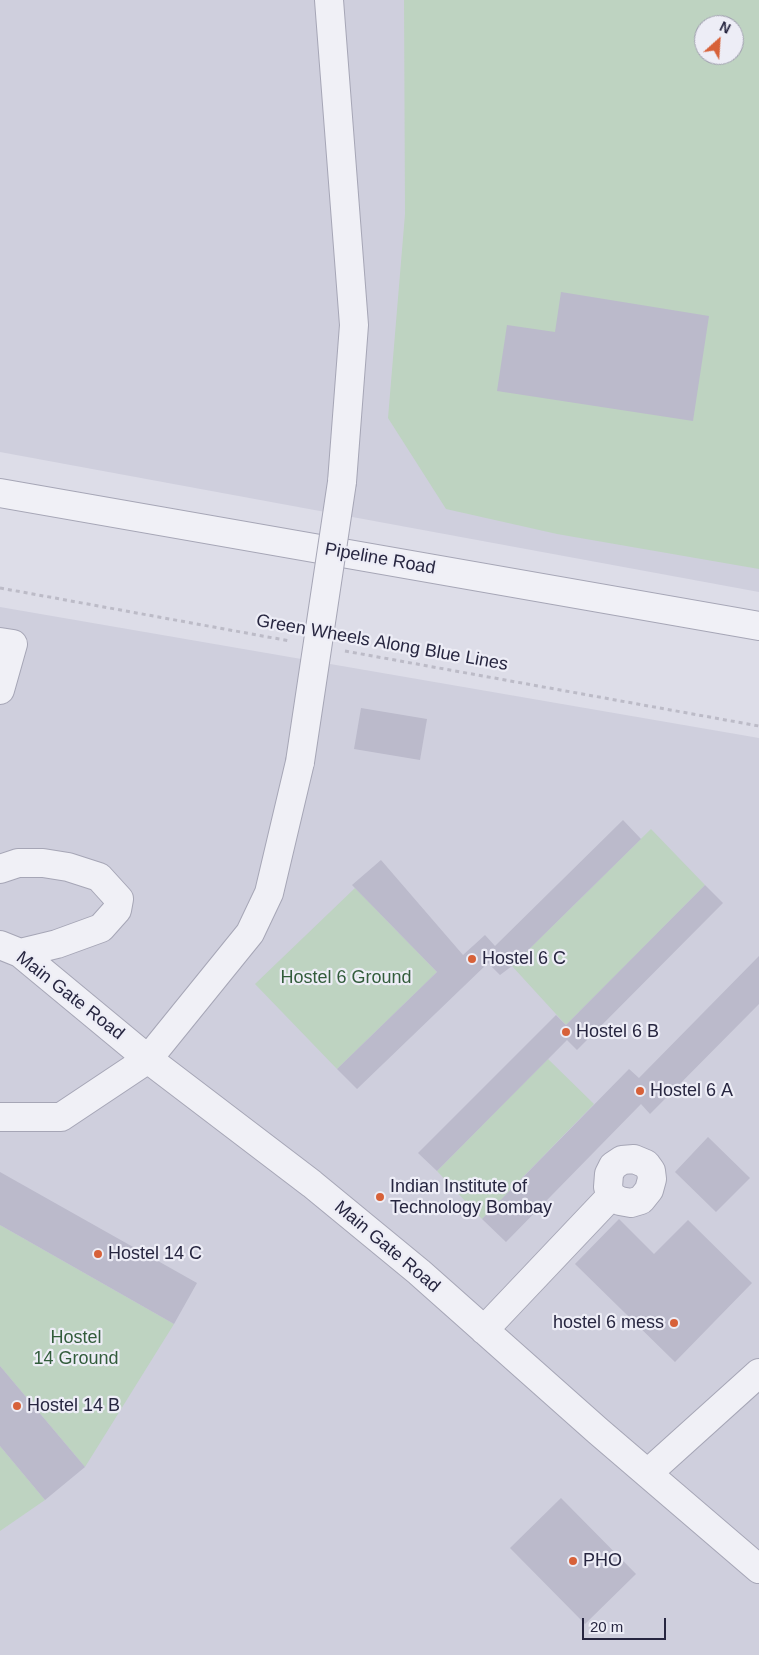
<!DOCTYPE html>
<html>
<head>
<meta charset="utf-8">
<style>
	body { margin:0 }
	#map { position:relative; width:759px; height:1655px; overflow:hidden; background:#dddde8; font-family:Helvetica,sans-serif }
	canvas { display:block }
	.north { position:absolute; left:694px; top:15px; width:50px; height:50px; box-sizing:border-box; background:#ededf6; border:1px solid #9e9dad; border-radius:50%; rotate:26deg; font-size:14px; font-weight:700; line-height:20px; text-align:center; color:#272640 }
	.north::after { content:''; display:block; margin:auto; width:18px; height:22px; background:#d76139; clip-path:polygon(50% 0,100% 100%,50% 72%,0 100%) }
	.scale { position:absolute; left:582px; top:1618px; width:84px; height:22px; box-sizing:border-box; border:2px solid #272640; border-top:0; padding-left:6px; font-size:15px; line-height:18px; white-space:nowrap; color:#272640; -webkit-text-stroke:4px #ededf6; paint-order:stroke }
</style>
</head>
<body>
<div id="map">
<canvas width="759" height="1655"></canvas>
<div class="north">N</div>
<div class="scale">20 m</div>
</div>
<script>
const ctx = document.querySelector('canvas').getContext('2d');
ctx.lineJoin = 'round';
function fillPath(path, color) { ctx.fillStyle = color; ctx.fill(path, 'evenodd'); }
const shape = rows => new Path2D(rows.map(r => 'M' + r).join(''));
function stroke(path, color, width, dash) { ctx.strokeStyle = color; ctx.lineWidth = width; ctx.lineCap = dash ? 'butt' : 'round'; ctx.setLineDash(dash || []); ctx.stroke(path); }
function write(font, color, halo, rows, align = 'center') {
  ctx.font = font + ' Helvetica,sans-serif'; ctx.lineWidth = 4.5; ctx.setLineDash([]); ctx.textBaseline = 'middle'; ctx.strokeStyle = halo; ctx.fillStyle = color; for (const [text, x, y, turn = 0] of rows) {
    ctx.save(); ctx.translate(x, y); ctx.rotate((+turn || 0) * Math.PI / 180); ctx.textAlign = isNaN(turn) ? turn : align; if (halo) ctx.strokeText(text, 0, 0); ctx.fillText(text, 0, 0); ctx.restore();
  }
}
fillPath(shape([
	[0,0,759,0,759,592,0,452],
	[704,25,734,25,734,55,704,55],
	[0,607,759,738,759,1655,0,1655]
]), '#cfcfdd');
fillPath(shape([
	[404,0,759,0,759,569,557,534,446,509,388,418,405,214],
	[704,25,734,25,734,55,704,55],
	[651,829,705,885,566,1025,512,966],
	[355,888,437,972,337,1069,255,984],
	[548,1059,594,1104,482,1219,437,1171],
	[0,1225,174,1324,85,1467,0,1366],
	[0,1446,45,1500,0,1531]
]), '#bed3c1');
fillPath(shape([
	[561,292,709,316,693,421,497,391,507,325,555,332],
	[361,708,427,719,420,760,354,749],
	[623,820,641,839,512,966,500,975,488,963,357,1089,337,1069,437,972,352,885,381,860,463,955,485,935,495,946],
	[705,885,723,903,577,1050,567,1040,437,1171,418,1153,556,1015,566,1025],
	[759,956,759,1004,650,1114,641,1104,506,1242,482,1219,629,1069,639,1078],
	[708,1137,750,1178,716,1212,675,1172],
	[0,1172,197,1283,174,1324,0,1225],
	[619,1219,654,1254,688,1220,752,1283,675,1362,575,1264],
	[0,1366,85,1467,45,1500,0,1446],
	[561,1498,636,1574,585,1624,510,1548]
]), '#bbbacb');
const minor = shape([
	[329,0,354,325,342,482],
	[0,493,759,626],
	[0,642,13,644,0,690],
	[0,869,18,863,43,863,68,867,99,877,119,899,117,910,101,928,57,944,20,953],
	[0,945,20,953,148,1059,312,1184,419,1272,598,1431,759,1569],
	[0,1117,61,1117,148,1059,250,933,269,893,300,762],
	[484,1330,611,1196,608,1187,609,1174,613,1166,622,1160,634,1159,646,1164,651,1171,652,1179,649,1190,641,1200,631,1203,620,1201,611,1196],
	[648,1473,759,1373]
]);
stroke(minor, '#a6a6b6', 30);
stroke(shape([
	[0,588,290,641],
	[345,651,759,726]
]), '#bcbbc7', 3, [4, 4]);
stroke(minor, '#f0f0f6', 28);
const minorBridge = shape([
	[300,762,342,482]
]);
stroke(minorBridge, '#a6a6b6', 30, []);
stroke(minorBridge, '#f0f0f6', 28);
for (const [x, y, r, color] of [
	[472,959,5,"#d76139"],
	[566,1032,5,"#d76139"],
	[640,1091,5,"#d76139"],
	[380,1197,5,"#d76139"],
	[98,1254,5,"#d76139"],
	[674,1323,5,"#d76139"],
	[17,1406,5,"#d76139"],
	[573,1561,5,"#d76139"]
]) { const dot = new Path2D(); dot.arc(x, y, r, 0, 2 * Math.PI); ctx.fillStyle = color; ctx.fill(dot); stroke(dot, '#ededf6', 2); }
write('18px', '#272640', '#ededf6', [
	["Pipeline Road",380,559,10],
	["Green Wheels Along Blue Lines",382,643,10],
	["Main Gate Road",70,996,38],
	["Main Gate Road",387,1247,40]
]);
write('18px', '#272640', '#ededf6', [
	["Hostel 6 C",482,959],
	["Hostel 6 B",576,1032],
	["Hostel 6 A",650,1091],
	["Indian Institute of",390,1187],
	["Technology Bombay",390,1208],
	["Hostel 14 C",108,1254],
	["hostel 6 mess",664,1323,"right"],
	["Hostel 14 B",27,1406],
	["PHO",583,1561]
], 'left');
write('18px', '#325c3b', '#ededf6', [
	["Hostel 6 Ground",346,978],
	["Hostel",76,1338],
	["14 Ground",76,1359]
]);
</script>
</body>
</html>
